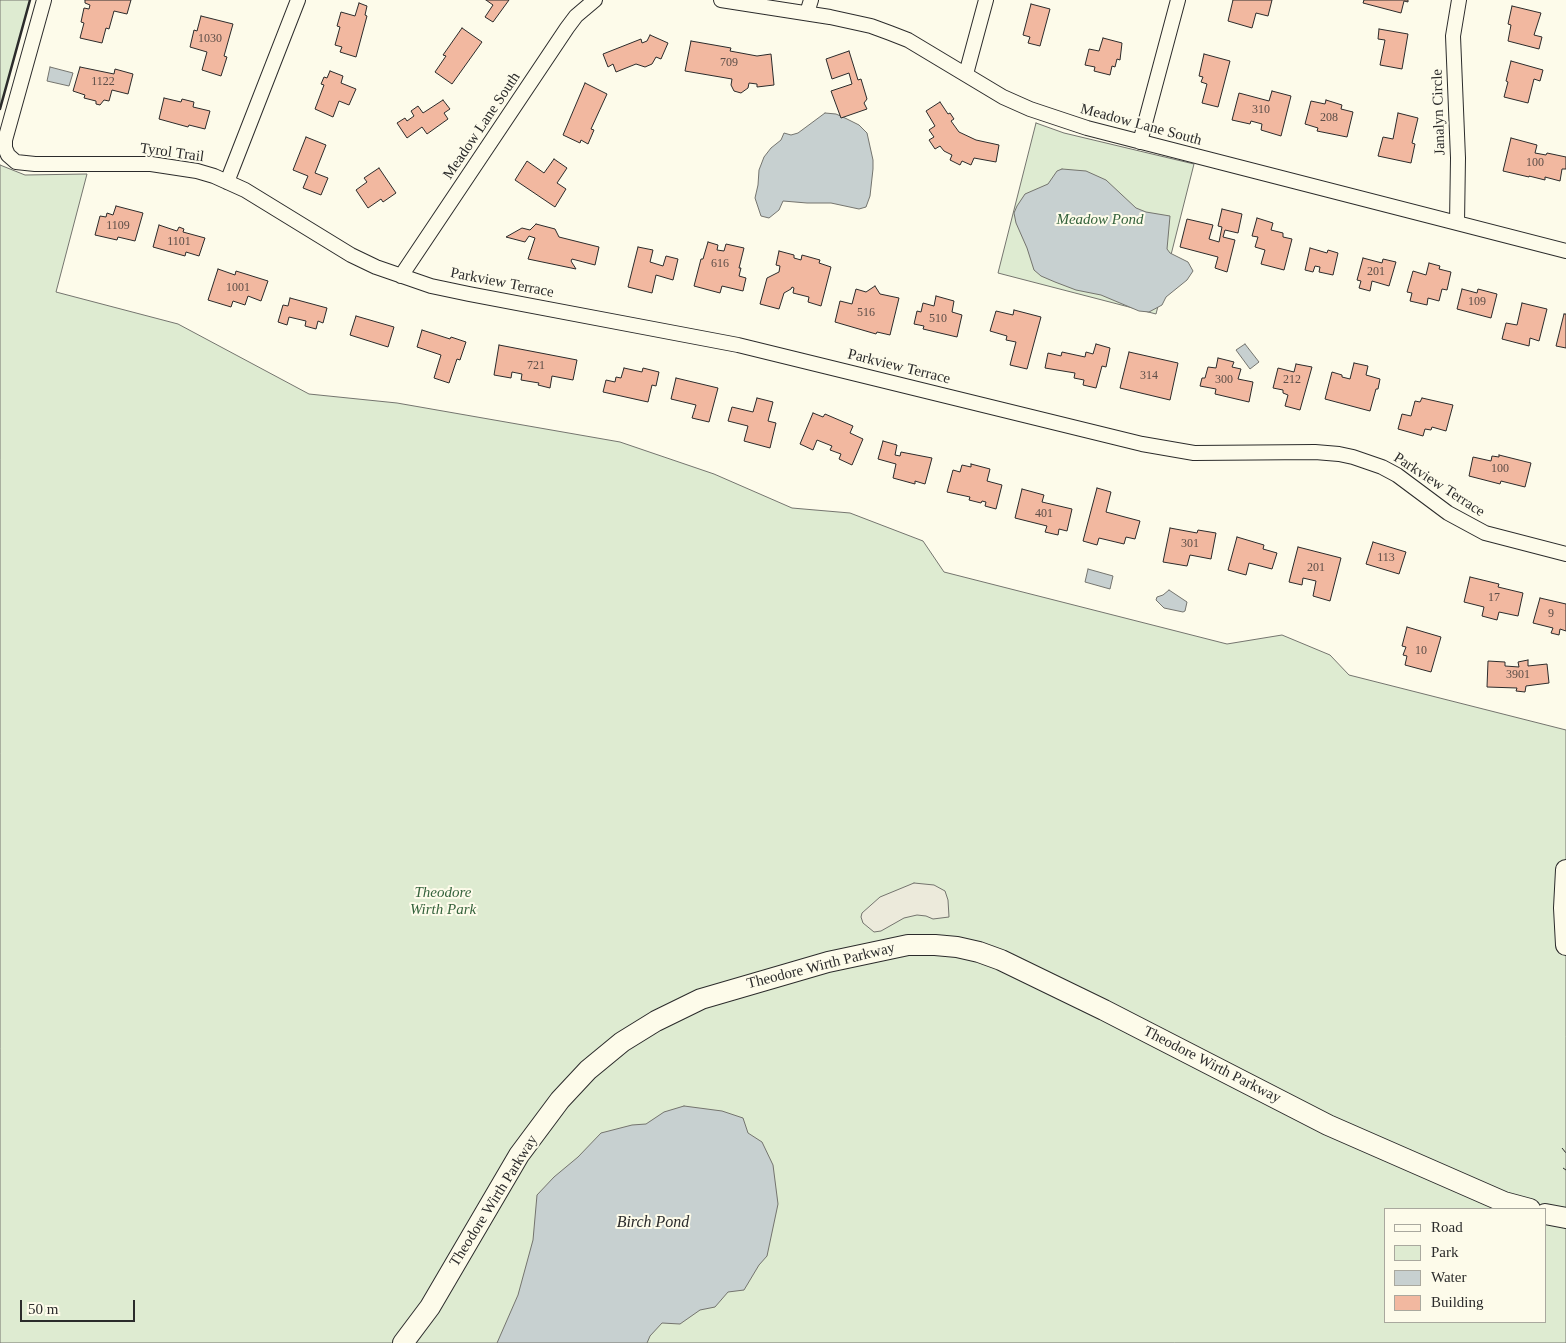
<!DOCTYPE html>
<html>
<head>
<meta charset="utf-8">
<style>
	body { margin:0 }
	#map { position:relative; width:1566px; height:1343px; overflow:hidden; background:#fdfbea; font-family:Georgia,serif }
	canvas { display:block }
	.legend { position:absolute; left:1384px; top:1208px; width:162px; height:115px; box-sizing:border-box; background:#fdfbea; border:1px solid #a9a89e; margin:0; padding:6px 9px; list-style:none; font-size:15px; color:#2b2b2b }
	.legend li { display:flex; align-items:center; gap:10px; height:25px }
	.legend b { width:25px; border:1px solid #a9a89e }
	.scale { position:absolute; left:20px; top:1300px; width:115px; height:22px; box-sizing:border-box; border:2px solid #2b2b2b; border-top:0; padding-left:6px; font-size:15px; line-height:18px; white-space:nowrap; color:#2b2b2b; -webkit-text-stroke:4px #fdfbea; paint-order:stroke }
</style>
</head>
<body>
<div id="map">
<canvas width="1566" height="1343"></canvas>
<ul class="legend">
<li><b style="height:6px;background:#fdfbea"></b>Road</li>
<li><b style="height:14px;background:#deebd1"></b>Park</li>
<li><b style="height:14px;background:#c7d0d0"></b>Water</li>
<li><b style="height:14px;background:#f2b8a0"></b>Building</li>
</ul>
<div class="scale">50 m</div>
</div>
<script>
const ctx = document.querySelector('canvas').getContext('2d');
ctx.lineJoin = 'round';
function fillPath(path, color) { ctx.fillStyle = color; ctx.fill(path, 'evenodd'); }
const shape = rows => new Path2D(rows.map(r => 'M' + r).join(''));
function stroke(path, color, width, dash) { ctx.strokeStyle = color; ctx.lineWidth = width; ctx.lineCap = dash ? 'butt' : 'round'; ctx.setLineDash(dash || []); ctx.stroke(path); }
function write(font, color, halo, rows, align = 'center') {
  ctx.font = font + ' Georgia,serif'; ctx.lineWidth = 4; ctx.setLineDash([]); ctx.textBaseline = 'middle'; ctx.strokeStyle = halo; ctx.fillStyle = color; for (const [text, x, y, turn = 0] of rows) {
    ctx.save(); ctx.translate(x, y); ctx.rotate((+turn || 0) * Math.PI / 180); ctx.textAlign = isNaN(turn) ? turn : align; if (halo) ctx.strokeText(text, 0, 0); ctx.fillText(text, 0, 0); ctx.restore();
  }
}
const green = shape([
	[0,0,30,0,0,109,0,0],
	[1036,123,1064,133,1194,164,1156,314,998,273,1036,123],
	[0,165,25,175,87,174,56,292,178,324,309,394,397,403,620,442,714,474,792,508,850,513,923,541,944,572,1227,644,1282,635,1330,655,1349,675,1566,730,1566,1343,0,1343,0,165],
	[1385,1209,1545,1209,1545,1322,1385,1322,1385,1209]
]);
fillPath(green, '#deebd1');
stroke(green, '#74746e', 1);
const parking = shape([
	[914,883,934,885,945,891,948,900,949,917,933,919,926,916,917,915,904,918,881,931,874,932,863,923,861,917,862,913,880,897,914,883]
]);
fillPath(parking, '#eceadb');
stroke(parking, '#74746e', 1);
const water = shape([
	[50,67,73,73,69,86,47,81,50,67],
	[825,113,836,114,845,118,859,125,867,133,873,160,873,169,870,196,866,207,859,209,831,203,807,203,783,201,779,210,769,218,761,216,755,198,758,185,759,170,764,157,771,148,781,140,784,133,791,135,798,133,825,113],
	[1062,169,1086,171,1106,180,1136,208,1146,212,1170,216,1167,249,1170,253,1188,262,1193,271,1187,280,1166,297,1162,305,1149,312,1139,311,1101,295,1076,290,1055,282,1041,276,1034,270,1027,248,1016,223,1014,213,1017,206,1025,194,1048,184,1057,171,1062,169],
	[1245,344,1259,362,1250,369,1236,350,1245,344],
	[1088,569,1113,576,1110,589,1085,582,1088,569],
	[1169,590,1187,602,1185,611,1183,612,1164,608,1156,600,1157,597,1163,595,1169,590],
	[684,1106,722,1111,743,1118,748,1133,762,1142,773,1165,778,1204,767,1256,759,1265,744,1290,728,1292,715,1307,700,1310,680,1324,662,1323,650,1336,647,1343,497,1343,518,1295,533,1240,537,1195,554,1177,578,1157,601,1133,632,1125,646,1124,664,1112,684,1106]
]);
fillPath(water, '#c7d0d0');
stroke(water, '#74746e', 1);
const building = shape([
	[85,0,131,0,127,14,114,11,109,29,106,28,102,43,80,38,84,23,81,22,84,8,89,9,90,5,85,3,85,0],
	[486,0,509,0,493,22,485,17,493,5,486,0],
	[1233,0,1272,0,1268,16,1256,13,1252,28,1228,21,1233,0],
	[1364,0,1408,0,1408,2,1404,1,1401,13,1363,3,1364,0],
	[359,3,367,6,365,15,367,16,356,57,340,52,342,47,335,45,340,27,337,26,341,12,355,16,359,3],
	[1031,4,1050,9,1040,46,1028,43,1030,37,1023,35,1031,4],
	[1512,6,1541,13,1534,35,1542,37,1539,49,1508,41,1511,25,1508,24,1512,6],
	[201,16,233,24,224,56,227,57,221,76,202,70,207,52,190,47,194,30,197,31,201,16],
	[462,28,482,42,452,84,435,72,446,56,443,55,462,28],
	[1379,29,1408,34,1402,69,1380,65,1385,40,1378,39,1379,29],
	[650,35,668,43,661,59,656,57,652,64,645,67,636,64,616,72,613,64,608,67,603,54,641,39,642,43,647,41,650,35],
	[1103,38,1122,43,1120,60,1117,59,1115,67,1112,66,1110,75,1094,71,1095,67,1085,65,1089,49,1099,51,1103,38],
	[691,41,731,48,730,51,757,56,771,54,774,85,757,87,757,84,749,83,748,88,741,93,734,91,731,85,732,79,685,71,691,41],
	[849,51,858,80,861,79,867,99,864,103,867,109,841,118,831,91,852,84,849,73,832,79,826,59,849,51],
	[1204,54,1230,61,1218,107,1202,103,1207,84,1201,82,1203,77,1199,76,1204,54],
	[1511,61,1543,70,1540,81,1534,79,1528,103,1504,97,1508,82,1506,81,1511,61],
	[80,67,114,74,115,69,133,74,128,94,112,90,109,101,104,100,100,105,96,104,96,101,84,98,85,95,73,91,80,67],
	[330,71,343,76,341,83,356,89,349,105,339,101,333,117,315,109,324,85,321,84,324,77,327,78,330,71],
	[585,83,607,94,591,129,594,130,588,144,581,140,580,143,563,135,585,83],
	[1272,91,1291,96,1281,136,1261,130,1262,124,1251,121,1250,124,1232,120,1239,93,1269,101,1272,91],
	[164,98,181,102,182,99,194,102,193,107,210,111,205,129,189,125,188,127,159,119,164,98],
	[443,100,450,109,444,113,448,119,427,134,422,127,407,138,397,123,405,118,407,121,414,116,411,111,418,106,423,113,443,100],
	[1326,100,1342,105,1341,109,1353,112,1347,137,1317,131,1318,128,1305,124,1311,101,1325,104,1326,100],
	[940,102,948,114,950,113,954,119,951,121,959,132,976,140,999,145,996,162,974,158,971,165,962,161,960,165,950,160,952,155,944,151,940,146,935,149,929,140,934,137,929,130,935,126,926,111,940,102],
	[1398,113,1418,118,1412,143,1415,144,1411,163,1378,156,1383,137,1393,139,1398,113],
	[306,137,326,145,315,173,328,178,321,195,303,188,308,176,293,170,306,137],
	[1511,138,1537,145,1535,153,1546,155,1547,153,1566,157,1566,169,1562,169,1560,181,1545,177,1545,180,1529,176,1529,177,1503,171,1511,138],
	[554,159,567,168,557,183,566,189,555,207,515,180,527,161,544,173,554,159],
	[379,168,396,193,383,202,381,199,368,208,356,190,367,182,364,178,379,168],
	[116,206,143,213,135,241,118,237,117,240,95,235,100,216,106,217,107,213,113,215,116,206],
	[1222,209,1242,214,1238,233,1225,230,1223,237,1235,240,1227,272,1215,268,1218,257,1180,247,1187,219,1213,225,1209,239,1219,242,1222,227,1218,226,1222,209],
	[1257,218,1273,223,1271,230,1283,233,1283,237,1292,239,1284,270,1261,264,1265,250,1255,247,1258,237,1252,236,1257,218],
	[536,224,555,229,559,237,599,247,595,265,572,259,571,261,576,269,528,259,535,238,529,236,525,242,506,237,522,228,530,230,536,224],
	[159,225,177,231,179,227,184,229,183,232,205,238,199,256,186,252,185,256,153,247,159,225],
	[708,242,718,245,717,250,724,251,726,244,744,248,739,268,741,268,739,276,746,278,743,291,722,286,720,293,694,286,701,259,703,259,708,242],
	[638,247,653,250,650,262,663,266,666,256,678,259,673,280,656,275,652,293,628,287,638,247],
	[1310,248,1327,253,1328,250,1338,253,1333,275,1319,272,1320,267,1315,266,1313,272,1305,270,1310,248],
	[779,251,794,255,794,258,801,260,802,255,820,260,819,263,831,267,821,306,808,302,809,297,793,293,794,288,792,287,791,289,784,293,779,309,760,304,767,278,779,272,780,266,776,265,779,251],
	[1363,258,1382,263,1383,259,1396,262,1389,286,1372,281,1370,291,1359,288,1361,281,1357,280,1363,258],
	[1429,263,1440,266,1439,269,1451,272,1447,290,1442,289,1439,301,1428,298,1427,305,1410,301,1412,293,1407,292,1413,271,1426,275,1429,263],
	[218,269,235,275,236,271,268,281,261,301,248,296,245,305,233,301,231,307,208,300,218,269],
	[875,286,880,294,899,298,890,335,877,332,876,334,835,322,840,301,852,304,856,289,866,292,875,286],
	[1462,289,1477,293,1478,289,1497,294,1491,318,1457,309,1462,289],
	[936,296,954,301,952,312,962,315,957,337,923,329,924,326,914,324,917,311,921,312,923,303,934,306,936,296],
	[290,298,327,308,323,323,318,321,316,329,305,326,306,321,289,317,287,325,278,322,283,305,288,306,290,298],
	[1522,303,1547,309,1539,341,1530,338,1529,346,1502,339,1506,323,1517,325,1522,303],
	[1014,310,1041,317,1027,369,1010,365,1016,342,1006,340,1007,336,990,331,996,311,1013,315,1014,310],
	[1564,314,1566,314,1566,348,1556,346,1564,314],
	[356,316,394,327,388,347,350,335,356,316],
	[422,330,450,339,451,337,466,342,460,360,457,359,449,383,434,378,441,355,417,347,422,330],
	[1096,344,1110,348,1106,367,1102,366,1096,388,1083,385,1084,380,1074,378,1075,373,1045,368,1048,353,1061,356,1062,352,1085,357,1086,352,1093,354,1096,344],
	[499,345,577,360,573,380,552,376,550,388,538,385,539,383,521,380,522,374,512,372,511,378,494,375,499,345],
	[1129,352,1178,363,1170,400,1120,388,1129,352],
	[1218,358,1234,362,1232,367,1241,369,1238,379,1253,382,1249,402,1215,394,1216,389,1200,386,1202,378,1205,378,1208,367,1216,368,1218,358],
	[1354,363,1368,366,1366,375,1380,379,1378,389,1376,389,1370,411,1325,399,1332,372,1342,375,1342,377,1350,379,1354,363],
	[1296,364,1312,367,1300,410,1285,406,1288,395,1283,393,1283,390,1273,388,1278,368,1294,372,1296,364],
	[624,368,642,372,643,368,659,372,656,386,652,385,648,402,603,392,606,380,615,382,616,377,621,378,624,368],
	[676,378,718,388,709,422,692,418,696,405,671,399,676,378],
	[757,398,773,402,768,421,776,423,770,448,744,441,748,426,728,421,732,407,753,412,757,398],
	[1422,398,1453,405,1446,431,1432,427,1431,430,1425,429,1423,436,1398,429,1402,414,1411,416,1415,401,1420,402,1422,398],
	[813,413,823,417,825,414,853,426,850,433,863,439,852,465,839,459,841,454,830,450,832,446,817,440,813,450,800,444,813,413],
	[883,441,897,445,895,455,900,456,901,452,932,458,925,484,915,481,915,484,893,478,896,464,878,459,883,441],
	[1499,455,1531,463,1525,487,1501,481,1500,484,1469,476,1473,457,1491,461,1492,456,1499,457,1499,455],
	[971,464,990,469,987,481,1002,485,996,509,985,506,986,502,982,501,981,503,969,500,970,497,947,492,953,470,960,472,962,465,971,467,971,464],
	[1097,488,1111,492,1106,512,1140,521,1135,539,1126,537,1124,544,1099,538,1097,545,1083,541,1097,488],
	[1022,489,1044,495,1042,502,1072,509,1067,531,1059,529,1058,535,1045,532,1047,526,1015,518,1022,489],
	[1170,528,1197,533,1198,530,1216,533,1211,559,1190,555,1187,566,1163,562,1170,528],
	[1237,537,1264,545,1263,549,1277,553,1272,569,1249,563,1246,575,1228,570,1237,537],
	[1373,542,1406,552,1399,574,1366,564,1373,542],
	[1298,547,1341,558,1330,601,1313,596,1316,581,1303,578,1302,585,1289,582,1298,547],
	[1470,577,1499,584,1498,587,1523,593,1518,616,1499,612,1497,620,1482,616,1484,607,1464,602,1470,577],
	[1540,598,1566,604,1566,631,1560,629,1559,635,1551,633,1553,628,1533,623,1540,598],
	[1407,627,1441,637,1431,672,1405,665,1407,656,1403,655,1406,647,1402,646,1407,627],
	[1528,660,1528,666,1547,664,1549,683,1526,686,1525,692,1516,691,1517,688,1487,687,1488,661,1505,662,1505,666,1519,667,1518,662,1528,660]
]);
fillPath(building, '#f2b8a0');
stroke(building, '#2b2b2b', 1);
const street = shape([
	[44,0,5,140,5,148,8,155,16,162,35,164,151,164,197,171,214,176,245,190,351,255,376,267,431,286,469,294,738,345,1142,444,1194,453,1315,452,1339,454,1353,457,1382,467,1397,475,1448,513,1485,533,1566,554],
	[721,0,830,17,871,26,890,33,908,40,1003,97,1030,109,1087,128,1566,251],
	[807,13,811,0],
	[966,74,986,0],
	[1140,142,1178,0],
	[227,182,298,0],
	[1457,223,1458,158,1453,36,1459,0],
	[401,276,567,28,576,16,595,0]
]);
const secondary = shape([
	[1566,870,1564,908,1566,945],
	[1545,1214,1566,1218],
	[403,1343,430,1307,519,1155,560,1100,588,1070,622,1042,656,1021,701,999,828,962,908,945,935,945,957,947,979,952,1001,960,1104,1010,1328,1125,1504,1202,1530,1209]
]);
stroke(street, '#2b2b2b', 16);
stroke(secondary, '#2b2b2b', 22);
stroke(street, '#fdfbea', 14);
stroke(secondary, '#fdfbea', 20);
stroke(shape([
	[1562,1148,1566,1153],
	[1563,1168,1566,1170]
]), '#2b2b2b', 1, [6, 2.5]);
stroke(shape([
	[0,109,30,0]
]), '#2b2b2b', 2.5);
write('12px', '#5d4e48', null, [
	["1030",210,39],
	["709",729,63],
	["1122",103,82],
	["310",1261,110],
	["208",1329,118],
	["100",1535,163],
	["1109",118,226],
	["1101",179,242],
	["616",720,264],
	["201",1376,272],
	["1001",238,288],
	["109",1477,302],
	["516",866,313],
	["510",938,319],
	["721",536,366],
	["314",1149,376],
	["300",1224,380],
	["212",1292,380],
	["100",1500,469],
	["401",1044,514],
	["301",1190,544],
	["113",1386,558],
	["201",1316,568],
	["17",1494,598],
	["9",1551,614],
	["10",1421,651],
	["3901",1518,675]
]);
write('15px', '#2b2b2b', '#fdfbea', [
	["Janalyn Circle",1439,112,-92],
	["Meadow Lane South",1141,125,15],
	["Meadow Lane South",482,126,-56],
	["Tyrol Trail",172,153,8],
	["Parkview Terrace",502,283,11],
	["Parkview Terrace",899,367,14],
	["Parkview Terrace",1439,485,33],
	["Theodore Wirth Parkway",821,966,-14],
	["Theodore Wirth Parkway",1212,1065,27],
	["Theodore Wirth Parkway",494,1201,-58]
]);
write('italic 15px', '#34623c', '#fdfbea', [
	["Meadow Pond",1100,220],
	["Theodore",443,893],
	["Wirth Park",443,910]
]);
write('italic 16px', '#2b2b2b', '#fdfbea', [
	["Birch Pond",653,1223]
]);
</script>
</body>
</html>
